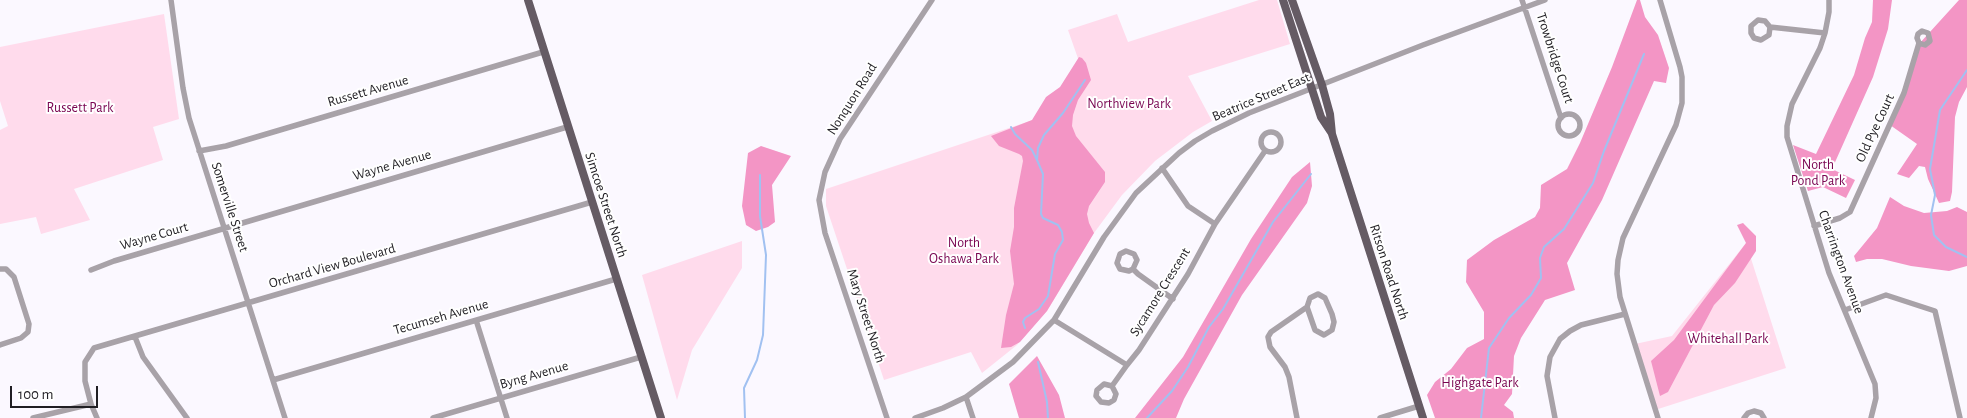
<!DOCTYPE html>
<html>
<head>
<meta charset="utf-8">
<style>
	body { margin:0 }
	#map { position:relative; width:1967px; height:418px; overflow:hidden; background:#fbf8ff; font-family:"Alegreya Sans",sans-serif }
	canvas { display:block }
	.scale { position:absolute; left:10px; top:386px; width:88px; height:22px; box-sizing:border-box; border:2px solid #201e23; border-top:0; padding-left:6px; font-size:15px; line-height:18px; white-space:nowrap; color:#201e23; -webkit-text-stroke:4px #fff; paint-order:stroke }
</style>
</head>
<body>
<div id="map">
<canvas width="1967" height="418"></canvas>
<div class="scale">100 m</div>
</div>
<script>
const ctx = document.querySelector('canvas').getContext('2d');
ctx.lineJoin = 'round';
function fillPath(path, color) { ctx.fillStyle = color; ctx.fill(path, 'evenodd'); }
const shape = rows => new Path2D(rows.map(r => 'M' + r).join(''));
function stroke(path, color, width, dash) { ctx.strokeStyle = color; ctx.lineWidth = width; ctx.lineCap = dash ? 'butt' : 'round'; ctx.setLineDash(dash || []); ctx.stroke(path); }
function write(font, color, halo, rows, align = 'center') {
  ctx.font = font + ' "Alegreya Sans",sans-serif'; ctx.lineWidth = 4; ctx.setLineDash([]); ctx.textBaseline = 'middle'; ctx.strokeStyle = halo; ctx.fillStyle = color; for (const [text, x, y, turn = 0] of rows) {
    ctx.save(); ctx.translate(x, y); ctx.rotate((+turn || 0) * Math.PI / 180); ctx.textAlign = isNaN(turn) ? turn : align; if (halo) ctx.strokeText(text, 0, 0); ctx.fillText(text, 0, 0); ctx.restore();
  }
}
fillPath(shape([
	[1259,0,1277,0,1290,44,1188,76,1212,121,1193,132,1155,161,1122,195,1094,233,1047,311,1017,345,982,373,971,352,884,380,826,206,826,189,1039,118,1081,67,1068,30,1117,14,1128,42],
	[164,14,179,119,153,127,163,160,74,189,90,220,41,234,36,217,0,224,0,130,8,126,0,101,0,47],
	[742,241,742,268,692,350,677,400,642,275],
	[1746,243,1786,368,1655,410,1635,344,1672,336]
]), '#ffdbec');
fillPath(shape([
	[1637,0,1640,0,1645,17,1658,35,1669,68,1666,83,1654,81,1602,200,1567,263,1575,290,1545,300,1521,338,1514,356,1512,394,1504,405,1513,412,1514,418,1435,418,1427,395,1435,382,1451,369,1467,348,1484,339,1484,312,1466,282,1467,260,1494,240,1535,217,1540,208,1541,185,1567,169,1580,143,1612,67],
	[1873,0,1892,0,1888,29,1873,77,1832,169,1855,180,1846,198,1823,187,1808,191,1793,145,1816,154,1854,75,1865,38,1872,22],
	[1959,0,1967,0,1967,87,1959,102,1955,117,1952,192,1950,201,1939,203,1928,179,1925,167,1919,166,1909,178,1897,174,1917,144,1890,125,1919,44],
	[1079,57,1082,58,1086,63,1091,80,1078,100,1073,115,1072,126,1076,136,1105,172,1105,182,1089,206,1087,214,1089,223,1094,233,1047,311,1020,342,1011,347,1001,348,1006,315,1014,284,1010,251,1014,227,1014,208,1023,161,1022,156,1019,154,999,146,991,136,1032,120,1046,97,1060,87],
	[761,146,791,156,772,185,775,222,768,227,756,231,746,225,742,206,748,153],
	[1310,162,1312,186,1307,203,1242,295,1184,399,1176,418,1135,418,1183,357,1251,239,1292,177],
	[1890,197,1904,206,1924,213,1947,211,1957,207,1967,212,1967,266,1949,271,1911,266,1882,259,1867,259,1856,262,1854,256,1877,228],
	[1743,223,1756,236,1756,251,1735,283,1714,305,1668,392,1660,396,1651,361,1674,340,1746,243,1737,225],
	[1037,356,1059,395,1065,418,1019,418,1009,384]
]), '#f395c5');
stroke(shape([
	[1967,70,1940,110,1930,169,1935,195,1931,215,1934,235,1946,247,1967,257],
	[1011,127,1015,134,1032,150,1037,160],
	[1025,328,1023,322,1025,318,1039,309,1048,296,1055,254,1063,240,1062,232,1058,225,1043,218,1041,214,1043,174,1037,160,1038,148,1044,135,1063,113,1085,80],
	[1038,362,1047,402,1048,418],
	[745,418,744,388,757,360,763,335,766,255,760,216,760,175],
	[1147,418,1172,391,1188,367,1209,327,1223,309,1273,222,1311,174],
	[1481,418,1489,348,1509,318,1531,295,1541,278,1540,258,1544,247,1564,229,1593,183,1604,151,1644,54]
]), '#a1c1f1', 2);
stroke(shape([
	[171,0,183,88,189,118,285,418],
	[1522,0,1561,118],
	[1829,0,1829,12,1825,33,1820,48,1792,104,1787,126,1787,137,1829,273,1875,384,1876,398,1871,418],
	[1770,27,1765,21,1758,20,1751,26,1751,33,1754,38,1761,40,1769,35,1770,27,1825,33],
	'1558 125a11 11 0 1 1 22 0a11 11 0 1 1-22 0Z',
	'1261 142a10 10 0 1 1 20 0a10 10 0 1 1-20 0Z',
	[199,151,226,146,543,52],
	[1215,224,1265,151],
	[1814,226,1840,218,1850,212,1904,93,1919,43,1925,45,1930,41,1928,33,1922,31,1918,34,1917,38,1919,43],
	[0,269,6,269,14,277,29,324,28,332,21,338,0,345],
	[1133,269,1129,271,1120,269,1117,263,1120,254,1126,251,1134,254,1137,260,1133,269,1138,274,1173,299],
	[91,270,114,261,567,127],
	[1845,310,1886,295,1935,311,1960,418],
	[476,320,507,418],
	[1054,320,1127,365,1139,350,1188,274,1215,224,1188,206,1162,168],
	[135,337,143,357,187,418],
	[273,380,616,279],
	[1112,386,1116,394,1114,400,1109,403,1101,402,1096,396,1097,390,1104,384,1112,386,1127,365],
	[966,397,973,418],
	[33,418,91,404],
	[97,418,91,404,85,381,85,362,94,348,592,202],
	[433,418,641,357],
	[887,418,825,233,819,200,825,172,840,139,932,0],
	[915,418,943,408,966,397,1013,362,1054,320,1104,237,1136,193,1179,153,1195,141,1212,131,1249,113,1423,45,1545,0],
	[1297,418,1289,377,1285,367,1270,347,1268,337,1271,332,1307,307,1310,298,1318,294,1325,298,1332,314,1334,322,1332,330,1324,335,1315,330,1307,307],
	[1380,418,1419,406],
	[1555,418,1547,376,1550,357,1560,339,1570,331,1581,325,1625,314],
	[1658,418,1620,297,1617,274,1618,260,1623,238,1676,125,1682,103,1682,77,1680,67,1660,0],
	[1744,418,1748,413,1754,411,1761,413,1764,418]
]), '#a8a2a8', 5.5);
stroke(shape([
	[528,0,661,418],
	[1283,0,1321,117,1331,132],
	[1292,0,1322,85,1330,114,1332,134,1423,418]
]), '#655b64', 8);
write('14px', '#201e23', '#fff', [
	["Trowbridge Court",1555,58,72],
	["Russett Avenue",368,91,-16],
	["Beatrice Street East",1261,97,-23],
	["Nonquon Road",852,99,-58],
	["Old Pye Court",1875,128,-65],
	["Wayne Avenue",392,165,-16],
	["Simcoe Street North",606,205,72],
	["Somerville Street",230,207,72],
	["Wayne Court",154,236,-16],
	["Charrington Avenue",1841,262,70],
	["Orchard View Boulevard",332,266,-16],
	["Ritson Road North",1389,272,72],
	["Sycamore Crescent",1160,292,-58],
	["Mary Street North",866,316,72],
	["Tecumseh Avenue",441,317,-16],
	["Byng Avenue",534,375,-16]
]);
write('14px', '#790551', '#fff', [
	["Northview Park",1129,104],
	["Russett Park",80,108],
	["North",1818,165],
	["Pond Park",1818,181],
	["North",964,243],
	["Oshawa Park",964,259],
	["Whitehall Park",1728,339],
	["Highgate Park",1480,383]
]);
</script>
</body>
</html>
